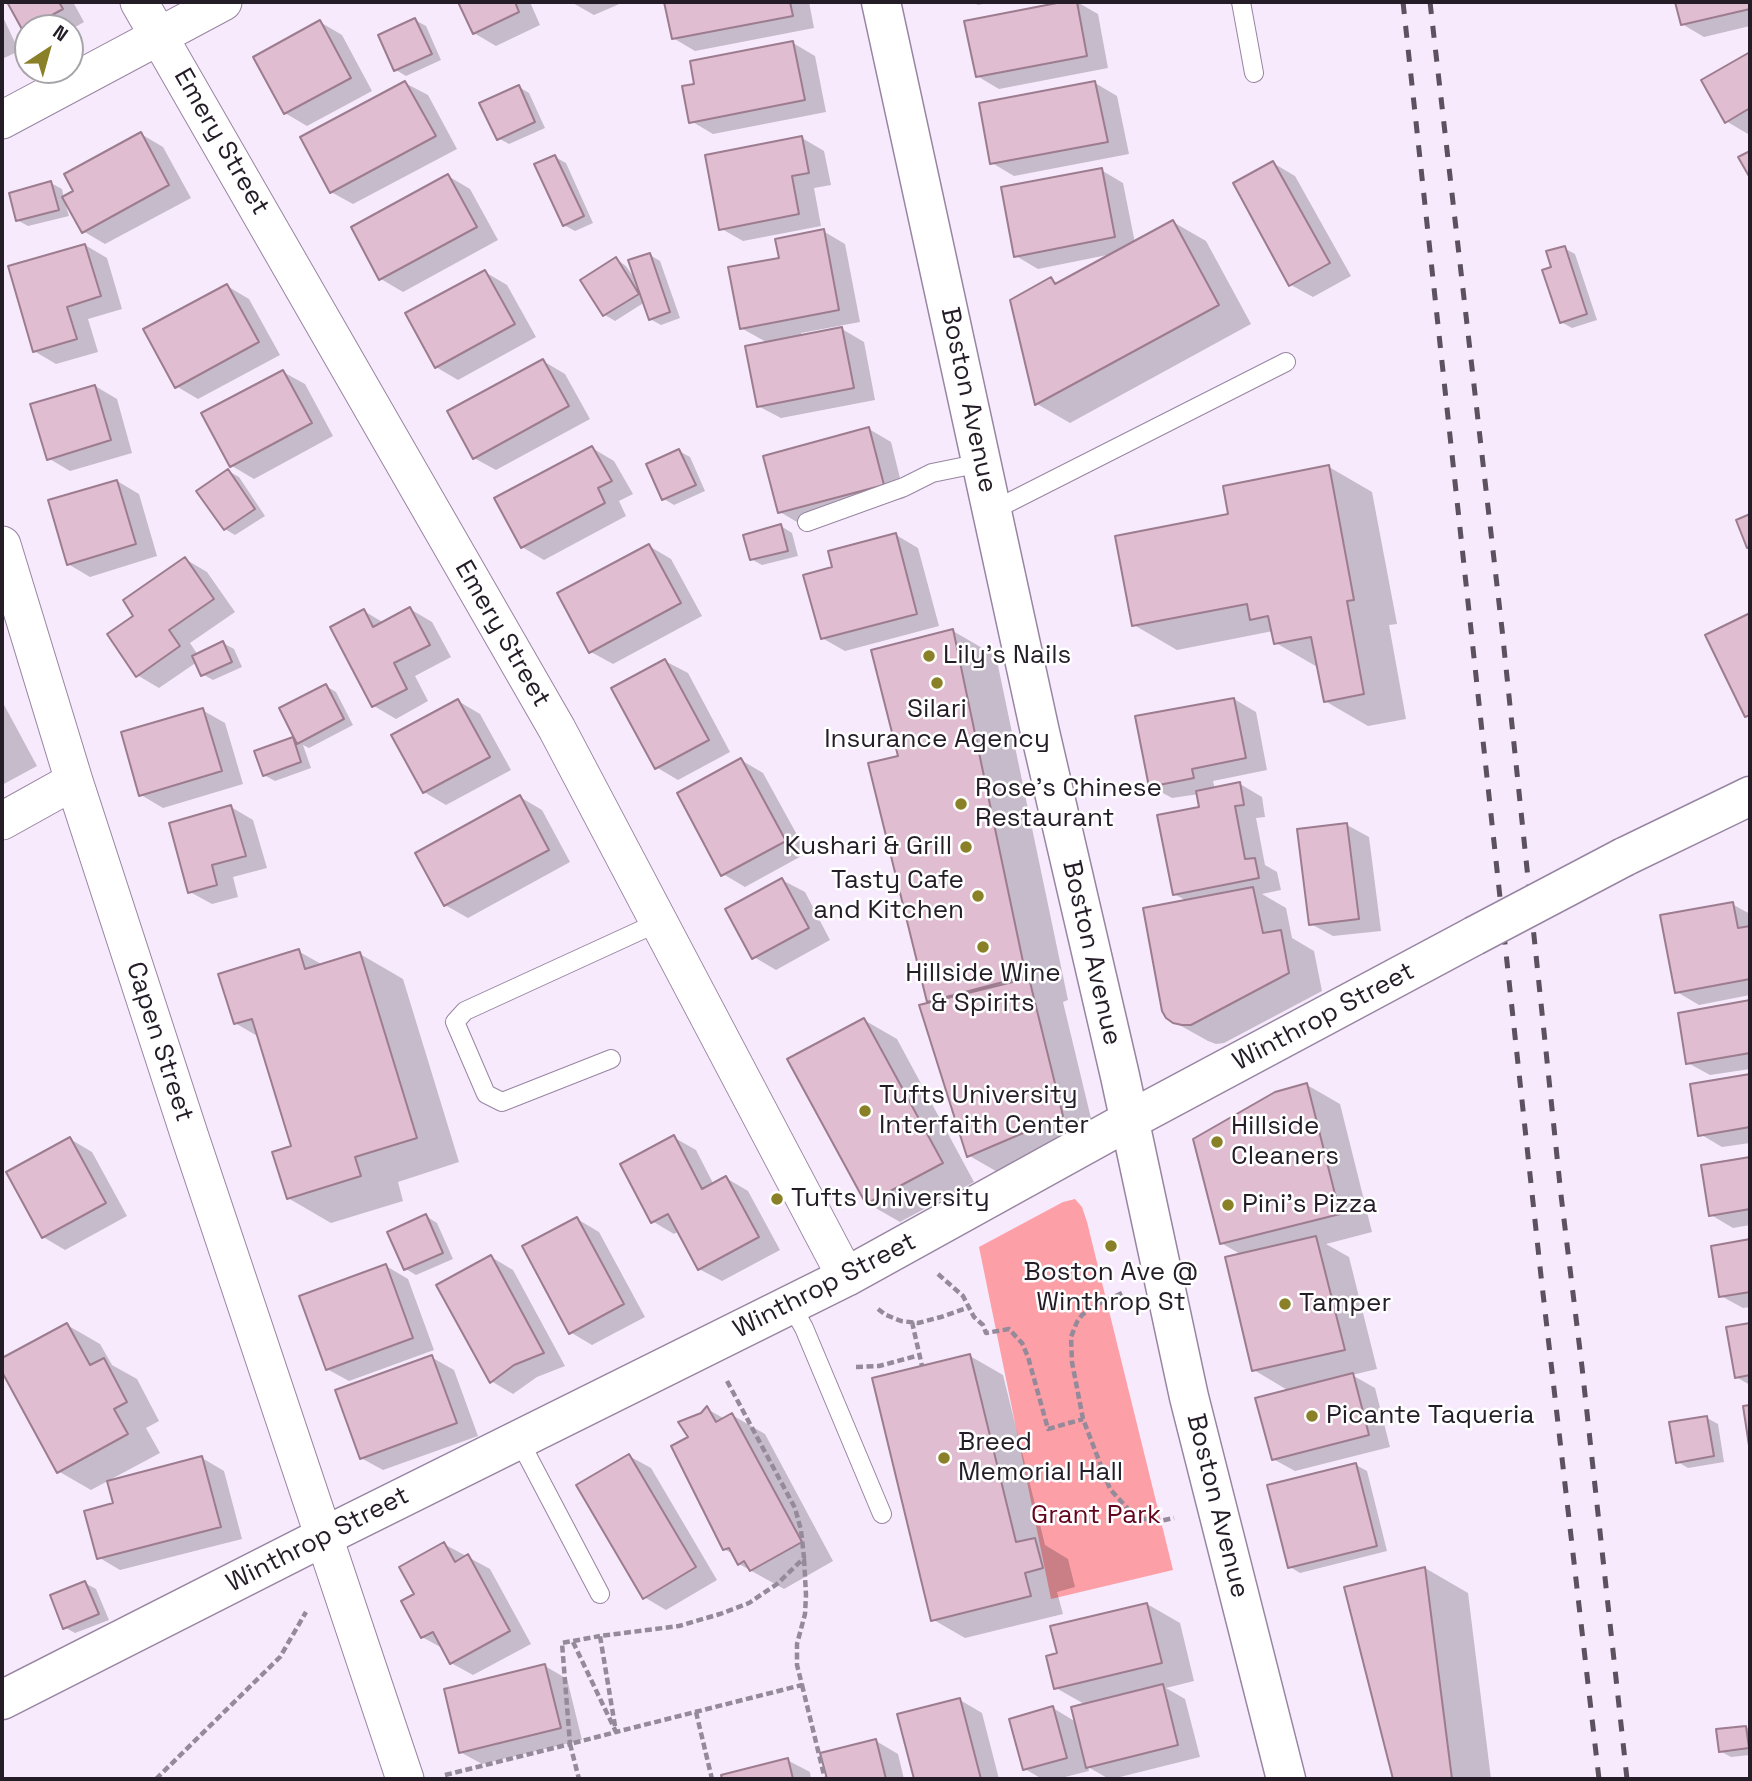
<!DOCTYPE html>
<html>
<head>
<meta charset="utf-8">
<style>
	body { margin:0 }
	#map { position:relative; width:1752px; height:1781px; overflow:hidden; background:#f7eafd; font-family:"Space Grotesk",sans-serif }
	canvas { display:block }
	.frame { position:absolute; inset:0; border:4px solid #241c27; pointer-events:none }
	.north { position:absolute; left:14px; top:14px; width:70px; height:70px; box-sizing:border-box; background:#fff; border:2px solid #a7a4a9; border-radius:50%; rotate:36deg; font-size:19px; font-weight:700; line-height:28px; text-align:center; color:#241c27 }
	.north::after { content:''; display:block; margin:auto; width:24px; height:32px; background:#8a8027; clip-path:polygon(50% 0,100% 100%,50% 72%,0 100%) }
</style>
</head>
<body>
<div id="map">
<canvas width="1752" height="1781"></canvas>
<div class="frame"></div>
<div class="north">N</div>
</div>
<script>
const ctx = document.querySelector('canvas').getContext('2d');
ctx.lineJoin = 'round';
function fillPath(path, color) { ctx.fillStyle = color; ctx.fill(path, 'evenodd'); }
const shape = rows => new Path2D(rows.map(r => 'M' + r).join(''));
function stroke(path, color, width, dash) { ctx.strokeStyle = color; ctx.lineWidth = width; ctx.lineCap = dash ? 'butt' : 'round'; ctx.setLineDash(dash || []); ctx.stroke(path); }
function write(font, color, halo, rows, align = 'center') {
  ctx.font = font + ' "Space Grotesk",sans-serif'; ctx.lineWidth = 5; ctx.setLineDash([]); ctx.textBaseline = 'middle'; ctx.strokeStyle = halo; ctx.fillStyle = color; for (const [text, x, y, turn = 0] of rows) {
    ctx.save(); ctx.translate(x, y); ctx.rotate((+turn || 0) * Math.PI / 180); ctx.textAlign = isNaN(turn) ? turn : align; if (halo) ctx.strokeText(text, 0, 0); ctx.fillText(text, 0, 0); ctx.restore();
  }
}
fillPath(shape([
	[1075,1199,1082,1207,1087,1222,1173,1570,1051,1599,979,1247,1063,1202]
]), '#fc9fa7');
fillPath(shape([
	[9,2,73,2,84,22,70,30,70,28,28,28,28,32,24,30],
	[460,2,530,2,540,25,496,46,474,33],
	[571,2,624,2,594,15],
	[666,2,809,2,814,28,695,51,673,38],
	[973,2,992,2,978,5],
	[1071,2,1077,2,1098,14,1108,68,999,89,977,76,967,22],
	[1677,2,1750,2,1750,26,1704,37,1682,24],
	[2,15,19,51,2,59],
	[415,20,426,26,441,60,406,76,396,70],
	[320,22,342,35,372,91,307,126,285,113],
	[793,43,815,56,826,112,713,134,691,121,696,85],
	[1750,54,1750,133,1748,134,1726,121,1703,81],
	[405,83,428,95,457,149,353,204,331,192],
	[1095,83,1117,96,1129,154,1014,176,992,163],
	[519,87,529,93,545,128,509,144,498,138],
	[141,134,163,147,191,198,105,244,83,231,65,203,69,216,28,226,17,220,51,183,62,189,64,198,75,192],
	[802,138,824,151,831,185,814,188,821,226,743,241,720,228],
	[555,157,566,163,593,223,575,231,564,225],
	[1273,163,1295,176,1351,276,1313,297,1291,285],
	[1101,170,1123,183,1135,243,1173,222,1206,241,1251,324,1070,423,1037,404,1012,301,1051,279,1059,284,1112,254,1038,269,1016,256],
	[448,176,470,189,498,240,403,292,381,279],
	[823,231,845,244,860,322,801,333,802,337,842,329,864,342,875,400,781,418,758,406,768,343,741,328],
	[85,245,107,258,122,309,88,319,98,352,56,364,34,351],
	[1564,248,1575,254,1597,320,1572,328,1561,322,1553,268],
	[650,255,660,261,680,318,661,325,650,319,645,302,615,321,605,315,582,280,616,259,626,266,635,279],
	[485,272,507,285,536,337,458,380,436,367],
	[227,286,249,299,280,355,198,399,176,386],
	[543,361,565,374,590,419,496,470,474,458],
	[283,372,305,384,333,436,254,479,232,466,204,414],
	[95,386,117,399,132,453,70,471,48,458],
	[869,429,891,442,905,498,802,525,780,512],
	[592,448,614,461,633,494,619,501,626,516,544,560,522,547],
	[679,451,690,457,705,491,674,505,664,499],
	[1329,467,1372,492,1397,624,1389,625,1406,719,1368,726,1325,701,1319,668,1276,643,1273,631,1177,650,1134,625,1230,516],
	[228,471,239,477,265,516,235,535,225,529],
	[117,481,139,494,157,556,90,577,68,564],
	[781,526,792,533,798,556,762,565,751,559],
	[896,535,918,548,939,626,845,651,822,638,834,568],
	[649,546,671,559,702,616,613,664,591,652],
	[185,559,207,572,235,612,190,643,198,655,223,643,234,649,242,667,213,680,202,674,197,662,159,688,137,675,136,617],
	[410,609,432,622,451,657,415,676,428,701,396,719,374,706,364,611,384,623],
	[1750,615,1750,718,1747,716,1707,636],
	[953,631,996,656,1068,1000,1063,1002,1095,1135,1001,1174,968,1155,933,1003,928,1001,900,757],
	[665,661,688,673,730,752,678,780,656,767],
	[326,686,336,692,353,725,309,748,303,745,311,768,275,781,264,775,293,739,299,743,281,709],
	[1234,699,1256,712,1267,770,1213,781,1215,789,1240,784,1262,797,1265,817,1256,818,1265,865,1277,872,1281,890,1262,894,1286,908,1292,938,1314,951,1322,991,1224,1043,1216,1044,1208,1041,1174,1022,1187,901,1174,894,1201,808,1199,794,1172,798,1150,786],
	[2,701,37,766,2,785],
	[458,701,480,714,511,770,446,805,424,792],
	[202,710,225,723,243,784,163,808,141,795],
	[741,760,763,773,807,853,745,887,723,874],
	[520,797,542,810,570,862,468,918,445,905],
	[231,807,253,820,267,868,233,877,238,897,212,904,190,892],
	[1347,825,1369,837,1381,931,1333,936,1311,924],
	[782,880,805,892,830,940,776,970,754,957],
	[1732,904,1750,914,1750,995,1699,1005,1677,992],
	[298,951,323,965,360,954,403,979,459,1162,398,1182,403,1201,331,1223,288,1198,293,1148,259,1037,235,1023],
	[1750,1002,1750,1069,1710,1075,1688,1063,1680,1014],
	[864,1020,897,1039,974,1182,900,1222,867,1203],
	[1750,1076,1750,1143,1722,1147,1700,1134,1692,1086],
	[1307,1085,1340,1104,1372,1232,1326,1244,1349,1257,1377,1369,1352,1375,1375,1388,1390,1447,1295,1471,1273,1459,1289,1391,1254,1370,1242,1255,1221,1243],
	[673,1137,696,1150,714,1185,726,1178,748,1191,780,1250,722,1281,699,1269,679,1231,674,1234,652,1221],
	[70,1139,92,1152,127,1216,65,1250,43,1237],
	[1750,1158,1750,1225,1733,1228,1711,1215,1703,1166],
	[426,1216,437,1223,453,1259,416,1275,406,1269],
	[577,1219,599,1232,645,1317,592,1345,570,1332],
	[1750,1241,1750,1307,1743,1308,1721,1296,1713,1247],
	[491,1257,513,1270,565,1366,537,1377,513,1394,491,1381],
	[386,1266,408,1279,434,1350,349,1381,327,1369],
	[67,1325,100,1344,112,1365,137,1379,159,1421,146,1428,160,1453,91,1490,58,1471,2,1369,2,1360],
	[1750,1325,1750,1385,1736,1377,1728,1328],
	[970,1356,1003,1375,1045,1545,1068,1559,1075,1587,1057,1592,1063,1614,965,1638,932,1619],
	[431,1357,454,1370,478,1436,383,1470,361,1458],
	[707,1409,725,1419,732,1415,765,1434,833,1561,784,1589,739,1564,735,1555,724,1549,691,1438,702,1415],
	[1707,1418,1718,1424,1724,1462,1688,1468,1678,1462],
	[629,1456,651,1468,717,1580,666,1610,644,1597],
	[202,1458,224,1471,242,1539,120,1570,98,1557,115,1504],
	[1356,1465,1367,1471,1387,1551,1300,1573,1290,1567],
	[444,1544,490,1569,531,1644,473,1675,451,1663,444,1649,422,1637,416,1595],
	[1425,1568,1468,1593,1491,1779,1395,1779,1346,1588],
	[85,1583,96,1589,109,1620,75,1633,64,1627],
	[1147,1604,1180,1623,1194,1681,1166,1688,1185,1699,1200,1757,1112,1779,1109,1779,1088,1767,1089,1771,1057,1779,1042,1779,1025,1769,1053,1708,1076,1722,1086,1705,1056,1688,1059,1655],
	[545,1666,567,1679,582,1740,482,1764,460,1752],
	[960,1700,982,1713,999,1779,916,1779,899,1715],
	[1746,1727,1750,1730,1750,1755,1731,1757,1720,1751],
	[876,1741,898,1754,904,1779,829,1779,822,1754],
	[787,1760,810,1772,811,1779,724,1779,723,1776]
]), '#0003');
const building = shape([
	[7,2,59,2,63,9,23,31,7,2],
	[458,2,515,2,519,12,473,34,458,2],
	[664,2,790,2,793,16,672,39,664,2],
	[1062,2,1077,2,1087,56,976,77,964,21,1062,2],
	[1675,2,1750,2,1750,9,1681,25,1675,2],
	[415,18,432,54,394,71,378,35,415,18],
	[320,20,351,78,284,114,253,57,320,20],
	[793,41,805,100,689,123,682,86,694,84,690,61,793,41],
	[1750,52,1750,108,1725,123,1701,80,1750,52],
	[405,81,436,136,330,193,300,137,405,81],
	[1095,81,1108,142,990,164,979,103,1095,81],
	[519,85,535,122,497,140,479,103,519,85],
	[141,132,169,185,82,233,62,197,73,191,64,174,141,132],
	[802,136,809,173,792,176,799,214,719,230,705,155,802,136],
	[1750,151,1750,178,1738,157,1750,151],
	[555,155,584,216,563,226,534,164,555,155],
	[1273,161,1330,263,1289,286,1233,183,1273,161],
	[1102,168,1115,237,1014,257,1001,187,1102,168],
	[448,174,477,227,379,280,351,227,448,174],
	[51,181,59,210,16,221,9,193,51,181],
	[1173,220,1219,305,1035,405,1010,300,1051,277,1055,284,1173,220],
	[824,229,839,310,740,329,728,267,779,258,775,239,824,229],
	[85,244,101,296,67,307,77,339,33,352,8,266,85,244],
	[1565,246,1587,314,1560,323,1542,270,1551,267,1546,251,1565,246],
	[650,253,670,312,649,320,628,260,650,253],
	[616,257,639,294,603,316,580,280,616,257],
	[485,270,515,324,435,368,405,313,485,270],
	[227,284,259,342,175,388,143,329,227,284],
	[842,327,854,388,757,407,745,346,842,327],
	[543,359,569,406,473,459,447,411,543,359],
	[283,370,312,423,230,467,201,413,283,370],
	[95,385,111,440,47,460,30,404,95,385],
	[869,427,884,485,778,513,763,456,869,427],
	[592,446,612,481,598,488,605,503,521,548,494,498,592,446],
	[679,449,696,485,662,500,646,464,679,449],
	[1329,465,1354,600,1347,601,1364,694,1324,702,1311,637,1274,644,1268,616,1250,620,1247,604,1132,626,1115,536,1228,514,1223,486,1329,465],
	[228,469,255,509,224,530,196,491,228,469],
	[117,480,136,544,67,565,48,500,117,480],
	[1750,514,1750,547,1747,548,1736,520,1750,514],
	[781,524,788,551,750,560,743,535,781,524],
	[896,533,917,614,821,639,803,575,832,567,828,551,896,533],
	[649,544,681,603,589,653,557,593,649,544],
	[185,557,214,599,169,630,180,646,136,677,107,634,133,616,123,600,185,557],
	[410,607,430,645,394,663,407,689,372,707,330,627,364,609,373,627,410,607],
	[1750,613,1750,715,1745,717,1705,635,1750,613],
	[953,629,1026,976,927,1002,868,763,898,756,871,650,953,629],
	[223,641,232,662,201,676,192,656,223,641],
	[665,659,709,740,655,769,611,688,665,659],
	[326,684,344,719,297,744,279,708,326,684],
	[1234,698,1246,758,1192,769,1194,778,1149,787,1135,716,1234,698],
	[458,699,490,757,423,793,391,735,458,699],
	[203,708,222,771,139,796,121,732,203,708],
	[293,737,301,762,263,776,254,751,293,737],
	[741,758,786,841,721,876,677,793,741,758],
	[1240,782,1244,805,1235,806,1245,859,1255,858,1259,878,1173,895,1157,815,1199,807,1196,791,1240,782],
	[520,795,549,850,444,906,415,853,520,795],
	[231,805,246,856,212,865,217,885,188,893,169,823,231,805],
	[1347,823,1359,919,1309,925,1297,829,1347,823],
	[782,878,809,928,752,959,725,909,782,878],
	[1253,887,1263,933,1281,930,1289,973,1191,1025,1182,1025,1173,1023,1166,1018,1162,1011,1143,908,1253,887],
	[1733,902,1738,928,1750,926,1750,979,1675,993,1660,915,1733,902],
	[299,949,305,969,360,952,417,1138,355,1157,361,1176,287,1199,272,1152,291,1146,252,1019,234,1024,218,974,299,949],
	[1029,978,1063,1116,967,1157,919,1005,1029,978],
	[1750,1000,1750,1053,1686,1064,1678,1013,1750,1000],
	[864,1018,943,1163,866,1204,787,1059,864,1018],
	[1750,1074,1750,1127,1698,1136,1690,1084,1750,1074],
	[1307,1083,1340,1214,1220,1244,1193,1139,1275,1092,1307,1083],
	[674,1135,702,1189,726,1176,759,1237,698,1270,668,1214,651,1223,620,1164,674,1135],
	[70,1137,106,1203,42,1238,6,1172,70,1137],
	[1750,1157,1750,1209,1709,1216,1701,1165,1750,1157],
	[426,1214,443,1253,404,1270,387,1232,426,1214],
	[577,1217,624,1304,569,1334,522,1246,577,1217],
	[1316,1236,1345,1350,1252,1371,1225,1257,1316,1236],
	[1750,1239,1750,1292,1719,1297,1711,1246,1750,1239],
	[491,1255,544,1353,514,1365,490,1383,436,1285,491,1255],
	[386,1264,413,1338,326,1370,299,1296,386,1264],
	[67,1323,90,1365,104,1358,127,1402,114,1409,128,1434,57,1473,2,1372,2,1358,67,1323],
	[1750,1323,1750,1375,1735,1378,1726,1327,1750,1323],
	[970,1354,1016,1542,1035,1538,1043,1568,1025,1573,1031,1596,931,1621,872,1378,970,1354],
	[432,1355,457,1423,360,1459,335,1390,432,1355],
	[1353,1373,1369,1435,1272,1460,1255,1398,1353,1373],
	[1750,1405,1750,1452,1743,1406,1750,1405],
	[707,1406,716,1422,732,1413,802,1542,750,1571,744,1561,738,1565,729,1548,723,1550,671,1446,688,1437,678,1422,701,1413,707,1406],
	[1707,1416,1714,1456,1676,1463,1669,1422,1707,1416],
	[629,1454,696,1567,643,1599,576,1485,629,1454],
	[202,1456,221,1527,97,1559,84,1511,113,1503,107,1481,202,1456],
	[1356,1463,1377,1546,1288,1568,1267,1485,1356,1463],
	[444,1542,455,1562,468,1554,510,1631,450,1664,433,1632,421,1638,401,1601,414,1594,399,1567,444,1542],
	[1425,1567,1452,1779,1393,1779,1344,1587,1425,1567],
	[85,1581,99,1614,63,1629,50,1595,85,1581],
	[1147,1603,1162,1663,1054,1689,1046,1656,1057,1653,1050,1626,1147,1603],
	[545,1664,561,1728,459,1753,444,1689,545,1664],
	[1163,1684,1178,1745,1086,1768,1071,1707,1163,1684],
	[960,1698,981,1779,914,1779,897,1714,960,1698],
	[1053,1706,1067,1758,1023,1770,1009,1719,1053,1706],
	[1746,1726,1749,1748,1719,1752,1716,1729,1746,1726],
	[876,1739,886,1779,827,1779,820,1753,876,1739],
	[788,1758,793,1779,722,1779,721,1775,788,1758]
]);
fillPath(building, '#e0bdd0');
stroke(building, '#9c7c8e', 2);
const service = shape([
	[1241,2,1254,73],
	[992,511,1286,362],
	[807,522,904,487,932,473,981,463],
	[611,1059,502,1102,486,1094,455,1022,465,1011,659,922],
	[791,1305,804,1328,882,1514],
	[519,1440,600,1594]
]);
const minor = shape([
	[139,2,557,729,846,1277],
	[2,120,223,2],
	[2,545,74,781,190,1137,405,1779],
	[2,821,74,781]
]);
const tertiary = shape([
	[1624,857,1750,796],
	[2,1700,323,1537,846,1277,1130,1120,1474,936]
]);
const secondary = shape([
	[881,2,1040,732,1120,1076,1189,1397,1286,1779]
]);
stroke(service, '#9885a1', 20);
stroke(minor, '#9885a1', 39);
stroke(tertiary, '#9885a1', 41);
stroke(secondary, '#9885a1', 41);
stroke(shape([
	[938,1274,963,1296,974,1317,983,1325,986,1333,1009,1329,1022,1343,1028,1357,1048,1429,1083,1419],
	[1122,1293,1096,1305,1082,1315,1077,1322,1071,1337,1072,1362,1083,1419,1110,1489,1129,1510,1145,1519,1160,1521,1174,1518],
	[878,1309,886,1315,901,1321,918,1323,941,1317,970,1307],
	[912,1322,922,1366],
	[856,1367,879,1366,920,1355],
	[727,1381,795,1508,801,1530,804,1558,777,1584,749,1603,720,1614,679,1626,600,1636,616,1732,802,1685,797,1665,797,1644,805,1614,806,1595,804,1558],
	[573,1642,616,1732,570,1744,579,1779],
	[802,1685,825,1779],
	[696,1712,712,1779],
	[445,1775,570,1744,562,1643,600,1636],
	[156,1779,280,1657,306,1612]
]), '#958a99', 4.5, [7, 3.5]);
stroke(service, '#fff', 18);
stroke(minor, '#fff', 37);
stroke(tertiary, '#fff', 38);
stroke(secondary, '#fff', 38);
stroke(shape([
	[1403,2,1541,1276,1599,1779],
	[1430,2,1502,629,1561,1195,1582,1367,1627,1779]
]), '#5b515f', 5, [12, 12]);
const tertiaryBridge = shape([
	[1474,936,1624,857]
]);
stroke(tertiaryBridge, '#9885a1', 41, []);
stroke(tertiaryBridge, '#fff', 38);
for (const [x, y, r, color] of [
	[929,656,7,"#8a8027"],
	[937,683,7,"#8a8027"],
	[961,804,7,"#8a8027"],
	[966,847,7,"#8a8027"],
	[978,896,7,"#8a8027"],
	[983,947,7,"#8a8027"],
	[865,1111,7,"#8a8027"],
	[1217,1142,7,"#8a8027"],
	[777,1199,7,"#8a8027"],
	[1228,1205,7,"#8a8027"],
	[1111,1246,7,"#8a8027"],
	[1285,1304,7,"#8a8027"],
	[1312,1416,7,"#8a8027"],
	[944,1458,7,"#8a8027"]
]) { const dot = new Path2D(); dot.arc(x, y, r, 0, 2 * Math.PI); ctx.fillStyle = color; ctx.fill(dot); stroke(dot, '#fff', 2.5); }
write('26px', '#241c27', '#fff', [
	["Emery Street",221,142,60],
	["Boston Avenue",968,400,78],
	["Emery Street",502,634,60],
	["Boston Avenue",1091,953,77],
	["Winthrop Street",1324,1017,-28],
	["Capen Street",159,1042,72],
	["Winthrop Street",825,1286,-27],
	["Boston Avenue",1217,1506,76],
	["Winthrop Street",318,1540,-27]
]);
write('26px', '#241c27', '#fff', [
	["Lily's Nails",943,656],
	["Silari",937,710,"center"],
	["Insurance Agency",937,740,"center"],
	["Rose's Chinese",975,789],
	["Restaurant",975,819],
	["Kushari & Grill",952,847,"right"],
	["Tasty Cafe",964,881,"right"],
	["and Kitchen",964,911,"right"],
	["Hillside Wine",983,974,"center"],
	["& Spirits",983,1004,"center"],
	["Tufts University",879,1096],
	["Interfaith Center",879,1126],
	["Hillside",1231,1127],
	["Cleaners",1231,1157],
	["Tufts University",791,1199],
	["Pini's Pizza",1242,1205],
	["Boston Ave @",1111,1273,"center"],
	["Winthrop St",1111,1303,"center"],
	["Tamper",1299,1304],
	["Picante Taqueria",1326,1416],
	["Breed",958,1443],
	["Memorial Hall",958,1473]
], 'left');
write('26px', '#63051f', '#fff', [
	["Grant Park",1096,1516]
]);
</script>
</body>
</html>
